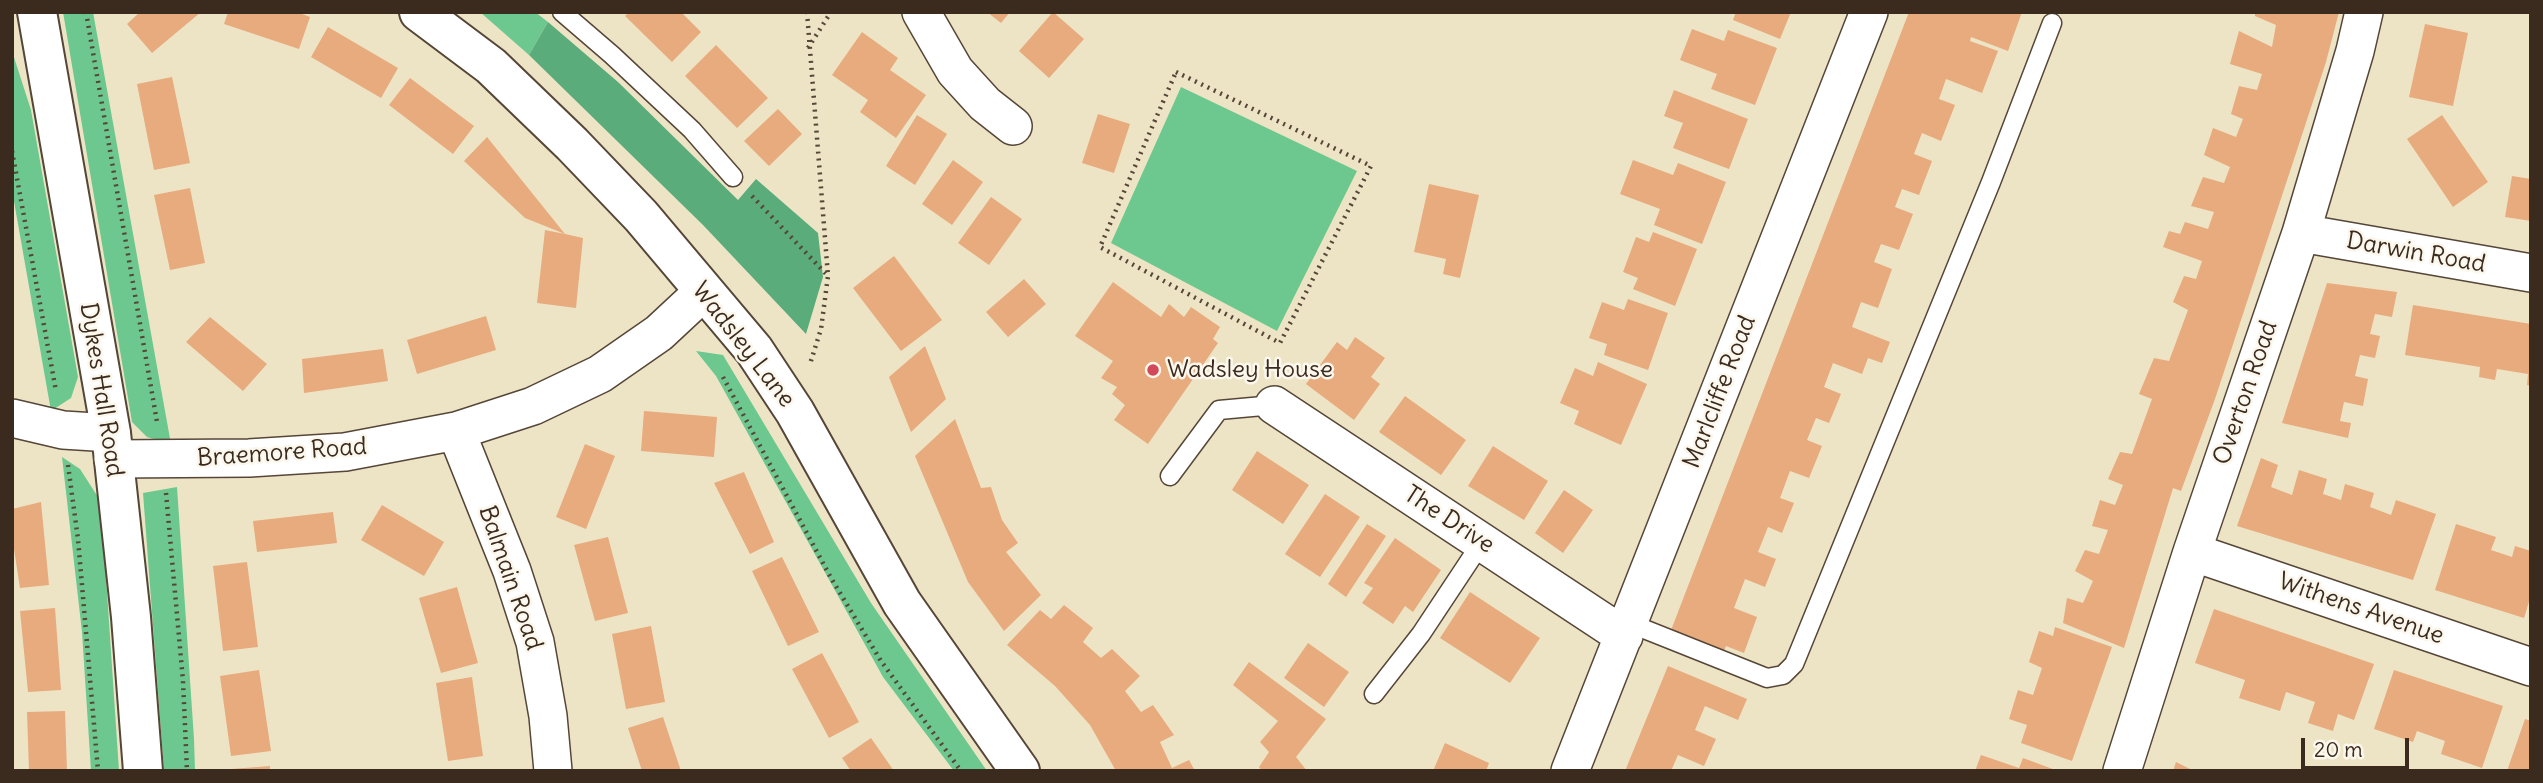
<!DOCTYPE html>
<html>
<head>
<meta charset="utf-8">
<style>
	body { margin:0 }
	#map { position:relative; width:2543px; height:783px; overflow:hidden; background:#ede4c6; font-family:Delius,sans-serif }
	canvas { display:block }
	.frame { position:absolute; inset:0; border:14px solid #3b2a1e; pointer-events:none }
	.scale { position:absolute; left:2301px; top:738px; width:108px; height:32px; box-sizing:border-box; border:4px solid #3b2a1e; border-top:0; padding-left:9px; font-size:21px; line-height:24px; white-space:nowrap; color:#3b2a1e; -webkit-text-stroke:5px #fbf7ec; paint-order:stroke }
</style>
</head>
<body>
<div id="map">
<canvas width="2543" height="783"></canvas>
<div class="frame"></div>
<div class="scale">20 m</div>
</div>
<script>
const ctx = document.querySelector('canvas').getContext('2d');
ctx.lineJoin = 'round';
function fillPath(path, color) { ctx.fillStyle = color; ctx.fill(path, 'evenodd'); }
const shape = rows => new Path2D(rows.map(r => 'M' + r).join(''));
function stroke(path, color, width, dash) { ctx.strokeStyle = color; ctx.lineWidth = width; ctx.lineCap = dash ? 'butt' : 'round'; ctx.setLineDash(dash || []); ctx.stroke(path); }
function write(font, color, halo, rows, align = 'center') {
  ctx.font = font + ' Delius,sans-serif'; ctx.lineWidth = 5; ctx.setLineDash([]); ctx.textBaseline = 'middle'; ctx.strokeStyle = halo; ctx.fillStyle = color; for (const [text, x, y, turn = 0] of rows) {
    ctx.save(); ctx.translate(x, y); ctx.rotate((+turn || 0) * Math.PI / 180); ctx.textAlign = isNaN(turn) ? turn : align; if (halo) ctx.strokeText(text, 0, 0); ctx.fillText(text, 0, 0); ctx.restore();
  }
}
fillPath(shape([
	[63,12,93,12,171,444,147,437,132,422],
	[480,12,535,12,548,22,529,55],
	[12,51,31,110,78,377,71,398,51,411,12,190],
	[1181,87,1357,171,1277,331,1111,243],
	[696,351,723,355,871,603,987,771,954,771,883,677,716,376],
	[62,457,80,469,98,497,104,547,119,771,91,771,82,632],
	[177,487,194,739,195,771,164,771,143,493]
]), '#6dc88f');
fillPath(shape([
	[548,22,618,82,738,200,756,179,818,233,823,277,806,334,703,225,529,55]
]), '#5aac7a');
fillPath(shape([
	[140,12,201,12,152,53,127,24],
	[228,12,297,12,310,17,299,49,224,24],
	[629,12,681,12,701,32,672,62,625,16],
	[987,12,1010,12,1001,23],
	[1053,12,1084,39,1049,78,1019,51],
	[1736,12,1791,12,1780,39,1733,20],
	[1909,12,2022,12,2008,51,1971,37,1970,41,1998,51,1982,93,1946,79,1939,99,1955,105,1941,141,1922,133,1914,154,1932,161,1919,195,1902,189,1895,207,1913,214,1899,250,1881,244,1874,262,1892,269,1878,308,1861,302,1852,327,1890,342,1882,363,1868,358,1862,374,1833,363,1824,387,1841,394,1829,423,1816,418,1807,440,1822,446,1809,478,1790,471,1780,498,1794,503,1782,533,1768,527,1758,552,1776,559,1765,587,1745,579,1734,608,1757,617,1744,653,1726,646,1721,659,1668,638],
	[2255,12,2339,12,2326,62,2215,399,2181,491,2173,488,2124,648,2063,623,2067,598,2083,603,2093,581,2075,571,2085,550,2099,554,2108,530,2092,526,2100,500,2115,505,2123,485,2108,479,2120,452,2132,454,2152,399,2139,394,2154,358,2169,361,2188,310,2173,302,2184,276,2196,279,2202,261,2163,247,2169,231,2180,234,2185,222,2208,229,2214,212,2191,206,2203,177,2224,183,2230,167,2204,155,2213,128,2236,137,2243,119,2231,114,2239,86,2257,90,2262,74,2230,64,2239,31,2272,47,2276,25,2255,16],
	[2425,24,2468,33,2453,106,2409,97],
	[328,27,398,68,381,98,311,57],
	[1692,29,1724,41,1728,30,1777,48,1755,105,1711,89,1717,74,1680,60],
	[862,32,898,58,890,70,926,95,896,138,860,112,868,100,832,75],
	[716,45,768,98,737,128,685,76],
	[172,77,190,163,154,170,137,84],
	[410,78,474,126,453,154,389,105],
	[1674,90,1748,119,1729,169,1673,148,1683,123,1664,116],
	[778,109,802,134,769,166,744,141],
	[1098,114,1130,124,1114,173,1082,163],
	[917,115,947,134,915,185,886,166],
	[2442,115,2488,182,2453,207,2407,139],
	[487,137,565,234,583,238,576,308,537,303,545,230,565,234,525,218,464,161],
	[953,160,983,182,952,225,922,204],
	[1633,160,1673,175,1678,163,1726,182,1702,244,1654,225,1660,209,1620,194],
	[2512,176,2531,179,2531,221,2505,217],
	[1429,184,1479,195,1460,278,1443,274,1446,259,1414,252],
	[190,188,205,263,170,270,154,195],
	[991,197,1022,219,989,265,958,243],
	[1653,232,1697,249,1675,306,1633,289,1638,278,1623,272,1636,237,1649,242],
	[894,256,942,320,901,351,853,288],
	[1024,279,1046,304,1008,337,986,312],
	[1113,282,1161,317,1169,304,1184,317,1191,307,1220,327,1213,339,1218,343,1148,444,1114,420,1125,405,1112,394,1117,387,1101,378,1113,361,1075,336],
	[2327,283,2397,292,2392,317,2375,314,2370,334,2380,336,2375,358,2360,355,2355,376,2368,379,2363,406,2344,402,2340,421,2351,423,2348,438,2282,423],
	[1628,299,1668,313,1648,370,1604,355,1607,344,1589,338,1602,302,1624,310],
	[2413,305,2531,324,2531,386,2527,385,2528,374,2497,369,2495,380,2479,377,2480,367,2405,355],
	[486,316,496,350,417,374,407,340],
	[210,317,267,364,243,391,186,342],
	[1355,337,1385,358,1371,377,1380,384,1354,420,1306,384,1337,342,1347,350],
	[925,346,946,399,911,432,889,377],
	[383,349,388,381,304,393,302,359],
	[1598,362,1647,384,1621,445,1574,424,1579,411,1560,403,1575,368,1593,376],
	[1405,396,1466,440,1441,475,1379,432],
	[644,411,717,417,714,457,641,451],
	[955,419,981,488,991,487,1002,520,1018,543,1006,552,1041,595,1004,631,968,582,915,456],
	[585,444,615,456,586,529,556,517],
	[1493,446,1548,481,1524,520,1468,486],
	[1257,451,1309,485,1283,524,1232,490],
	[2261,458,2278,465,2271,487,2292,495,2299,470,2327,479,2323,494,2341,500,2345,484,2374,493,2370,507,2391,515,2396,500,2436,514,2413,580,2237,526],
	[744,472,774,542,750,554,714,483],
	[1564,490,1593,510,1563,553,1535,533],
	[1325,494,1360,517,1320,577,1285,554],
	[41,502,49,585,20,588,12,536,12,509],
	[382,505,444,542,424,576,361,540],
	[333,512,337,543,257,552,253,521],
	[1367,524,1386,536,1346,597,1328,584],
	[2456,524,2496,537,2491,550,2512,557,2515,546,2531,551,2531,595,2524,618,2435,590],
	[608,537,628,613,595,621,574,545],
	[1395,538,1441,570,1413,612,1405,606,1393,624,1362,603,1373,588,1364,583],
	[782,557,819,632,788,646,752,571],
	[247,562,258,647,223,651,213,566],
	[457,587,478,663,441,673,419,598],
	[1470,592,1540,638,1510,683,1440,638],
	[1064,605,1093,628,1083,642,1101,658,1112,649,1140,676,1125,691,1141,712,1153,705,1174,735,1160,742,1172,768,1189,760,1195,771,1116,771,1090,725,1055,686,1007,645,1040,610,1051,619],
	[55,608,61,690,28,692,20,611],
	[2214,609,2374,664,2354,720,2338,714,2333,731,2308,723,2315,702,2286,692,2280,711,2239,698,2245,680,2195,663],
	[651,626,665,702,626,709,612,634],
	[2055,627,2112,647,2072,761,2021,743,2027,725,2009,719,2018,690,2033,695,2042,668,2029,662,2039,631,2053,636],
	[1308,643,1349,672,1324,707,1284,678],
	[822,653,859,722,829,738,792,669],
	[1249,662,1326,719,1296,757,1307,771,1262,771,1259,767,1269,752,1260,742,1278,721,1233,685],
	[1668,666,1747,699,1738,720,1705,706,1695,730,1716,739,1704,766,1678,755,1671,771,1625,771],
	[259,670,271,751,231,756,220,676],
	[2394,670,2503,706,2482,768,2441,754,2445,741,2417,731,2413,742,2374,729],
	[472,677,483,756,448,761,436,683],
	[65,711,67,771,29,771,27,712],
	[663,717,681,771,642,771,628,728],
	[2525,719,2531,721,2531,771,2507,771],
	[871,738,894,771,851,771,842,758],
	[1445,743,1489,763,1486,771,1433,771],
	[1981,755,2019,768,2023,758,2058,771,1975,771],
	[2176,762,2194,771,2173,771],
	[270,766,270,771,231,771,231,769]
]), '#e7ab7d');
const service = shape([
	[562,12,612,55,692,130,733,177],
	[1170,476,1219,410,1274,405],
	[1629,623,1767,678,1783,675,1794,664,1991,182,2052,23],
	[1374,694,1421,634,1482,542]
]);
const minor = shape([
	[921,12,955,71,985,104,1013,126],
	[2301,233,2531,273],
	[1274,405,1624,636],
	[12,418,63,430,111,433],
	[456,431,512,571,535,642,548,716,553,771],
	[113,459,249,458,345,452,456,431,533,406,600,374,659,333,703,292],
	[2192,552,2531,667],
	[1570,771,1869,12],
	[2122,771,2192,552,2301,233,2355,51,2364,12]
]);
const tertiary = shape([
	[37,12,111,433,131,617,143,771],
	[419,12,491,66,572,144,641,216,754,350,795,412,902,603,1020,771]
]);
stroke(service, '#564637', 21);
stroke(minor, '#564637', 40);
stroke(tertiary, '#564637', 42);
stroke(shape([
	[86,12,157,422],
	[807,12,828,276,821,329,810,364],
	[808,48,831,12],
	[1176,72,1371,166,1280,343,1100,247,1176,72],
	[12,151,56,391],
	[752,196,828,276],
	[723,377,831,578,881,661,961,771],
	[68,465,78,539,98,771],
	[166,493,183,681,187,771]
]), '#564637', 4.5, [2, 5]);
stroke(service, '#fff', 18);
stroke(minor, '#fff', 37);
stroke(tertiary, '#fff', 38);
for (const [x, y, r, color] of [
	[1153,370,7,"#d1495b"]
]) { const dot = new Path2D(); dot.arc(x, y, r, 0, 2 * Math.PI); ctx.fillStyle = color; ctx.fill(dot); stroke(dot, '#fbf7ec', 2.5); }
write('24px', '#3b2a1e', '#fbf7ec', [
	["Darwin Road",2416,253,10],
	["Wadsley Lane",743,345,52],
	["Dykes Hall Road",101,390,81],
	["Marlcliffe Road",1720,392,-69],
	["Overton Road",2246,393,-71],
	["Braemore Road",282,453,-4],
	["The Drive",1449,520,33],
	["Balmain Road",510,578,71],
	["Withens Avenue",2361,609,19]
]);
write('24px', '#3b2a1e', '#fbf7ec', [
	["Wadsley House",1167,370]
], 'left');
</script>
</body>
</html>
